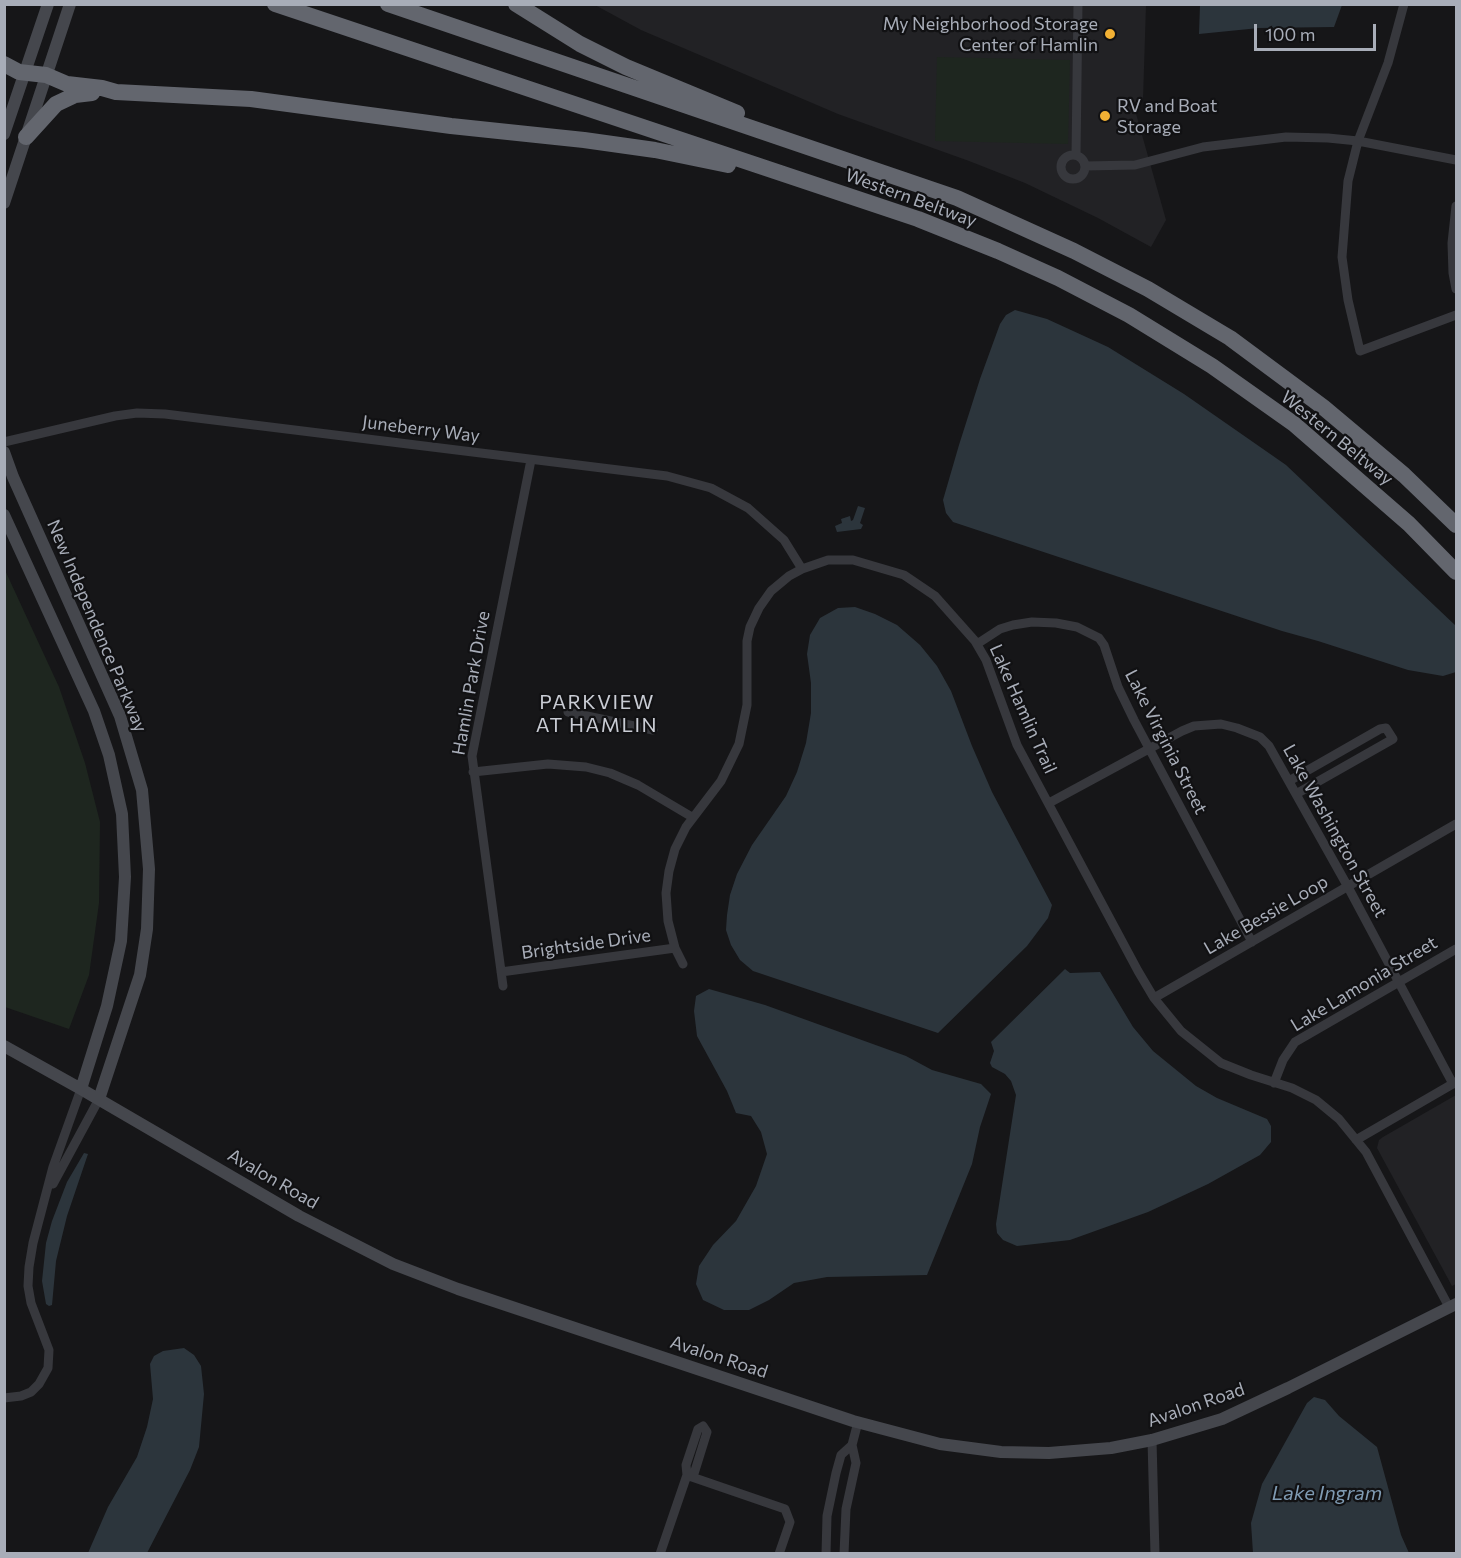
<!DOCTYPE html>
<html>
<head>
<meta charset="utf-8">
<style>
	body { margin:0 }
	#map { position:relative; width:1461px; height:1558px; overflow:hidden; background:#161618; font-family:Commissioner,sans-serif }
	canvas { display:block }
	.frame { position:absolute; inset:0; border:6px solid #a8adb8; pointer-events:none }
	.scale { position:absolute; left:1254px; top:24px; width:122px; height:27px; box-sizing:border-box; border:3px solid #a8adb8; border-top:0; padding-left:8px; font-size:18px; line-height:21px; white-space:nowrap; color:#a8adb8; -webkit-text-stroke:4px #111113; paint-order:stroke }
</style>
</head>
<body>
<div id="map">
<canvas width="1461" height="1558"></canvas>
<div class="frame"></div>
<div class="scale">100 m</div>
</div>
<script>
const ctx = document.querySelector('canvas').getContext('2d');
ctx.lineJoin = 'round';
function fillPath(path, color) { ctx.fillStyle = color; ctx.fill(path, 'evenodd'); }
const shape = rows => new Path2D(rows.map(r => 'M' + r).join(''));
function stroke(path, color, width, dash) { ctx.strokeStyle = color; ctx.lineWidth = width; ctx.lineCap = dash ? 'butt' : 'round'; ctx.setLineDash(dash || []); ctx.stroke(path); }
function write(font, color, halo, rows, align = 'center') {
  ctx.font = font + ' Commissioner,sans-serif'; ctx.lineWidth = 4.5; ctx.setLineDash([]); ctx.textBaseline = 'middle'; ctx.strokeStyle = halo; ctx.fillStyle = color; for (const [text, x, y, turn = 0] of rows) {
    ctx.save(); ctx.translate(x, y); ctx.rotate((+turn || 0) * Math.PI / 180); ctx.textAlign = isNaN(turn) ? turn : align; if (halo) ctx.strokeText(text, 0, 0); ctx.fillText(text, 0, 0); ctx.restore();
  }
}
fillPath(shape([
	[595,5,1146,5,1143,100,1133,103,1166,220,1151,247,1098,218,1025,183,969,161,838,114,641,30],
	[1456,1095,1456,1284,1452,1286,1377,1148,1379,1140,1383,1137]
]), '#222225');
fillPath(shape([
	[937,57,1070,60,1068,144,935,141],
	[4,568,59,687,85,763,100,822,99,903,89,975,69,1029,5,1007]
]), '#1e261f');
fillPath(shape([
	[1200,5,1200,4,1342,5,1334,27,1259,28,1199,34],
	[1015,310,1047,319,1108,347,1184,394,1286,465,1456,626,1456,672,1443,676,1408,670,1318,641,1282,631,953,522,946,513,943,500,959,445,980,379,1000,324,1006,315],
	[858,506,865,508,860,523,863,525,861,529,837,532,835,526,842,523,841,519,850,516,851,521,853,520],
	[855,607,875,614,897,625,920,645,937,666,951,691,972,746,992,792,1052,905,1048,918,1027,946,938,1033,753,971,740,960,731,945,726,930,727,915,730,895,737,874,752,845,786,796,797,772,806,743,811,713,811,683,807,654,810,635,820,618,838,608],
	[1065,969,1070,973,1100,972,1133,1027,1153,1051,1196,1086,1217,1098,1267,1119,1271,1126,1271,1142,1260,1155,1208,1184,1148,1212,1070,1240,1017,1246,1003,1240,997,1233,996,1224,1016,1095,1011,1081,1005,1074,992,1067,990,1063,994,1051,991,1042],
	[709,989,765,1005,906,1056,932,1070,981,1084,991,1094,980,1127,972,1164,927,1275,827,1277,794,1283,769,1300,749,1310,724,1310,703,1300,696,1284,699,1266,713,1245,736,1221,756,1186,767,1154,761,1132,751,1116,736,1113,727,1091,697,1036,694,1011,696,996],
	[84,1153,88,1154,67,1216,56,1261,52,1305,49,1306,46,1304,42,1281,46,1243,52,1221,67,1182],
	[184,1348,194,1355,201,1366,204,1394,199,1447,190,1470,147,1553,88,1553,108,1507,137,1457,147,1427,153,1399,150,1364,154,1356,163,1351],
	[1314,1397,1325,1400,1339,1416,1377,1447,1401,1535,1409,1553,1253,1553,1251,1523,1262,1484,1307,1403]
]), '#2c353c');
stroke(shape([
	[1404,4,1388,63,1358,141,1348,181,1342,257,1348,300,1360,351,1456,315],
	'1061 167a12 12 0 1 1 24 0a12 12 0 1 1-24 0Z',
	[1076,155,1078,4],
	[1085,166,1135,165,1203,147,1286,137,1328,138,1358,141,1456,160],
	[1456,206,1452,243,1453,273,1456,289],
	[4,442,115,416,137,413,165,414,667,476,711,488,748,508,784,540,802,569],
	[977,644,1000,629,1013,625,1032,622,1056,623,1077,627,1099,638,1104,645,1118,687,1134,720,1252,942],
	[568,712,653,730],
	[473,772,548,764,586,767,610,773,638,785,692,817],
	[1289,781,1380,729,1386,728,1393,739,1296,794],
	[1049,803,1182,731,1194,726,1221,724,1237,728,1260,737,1269,746,1348,887,1453,1084],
	[683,964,675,948,668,921,666,893,669,871,675,849,686,827,721,781,739,744,747,705,747,641,750,627,759,608,771,591,789,576,802,569,828,560,853,560,904,575,935,596,975,641,986,660,1017,745,1138,971,1154,998,1181,1031,1221,1063,1251,1075,1292,1088,1316,1100,1339,1119,1366,1152,1449,1307],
	[501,972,675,948],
	[503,986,472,756,531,460],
	[1154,998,1456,824],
	[1274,1083,1283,1060,1295,1042,1456,949],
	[1356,1140,1456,1082],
	[53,1184,99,1099],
	[4,1398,21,1396,31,1392,39,1384,48,1368,49,1350,31,1303,28,1286,29,1267,33,1243,53,1167,81,1089],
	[1152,1440,1155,1554],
	[689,1476,785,1509,790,1522,779,1554],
	[660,1554,687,1475,686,1465,698,1429,703,1426,707,1432,693,1477],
	[826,1554,827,1516,836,1473,841,1455,852,1445,858,1422],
	[844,1554,846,1509,856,1463,852,1445]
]), '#37383d', 9);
stroke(shape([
	[4,134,48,4],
	[4,203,70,4],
	[4,452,13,477,120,716,142,790,149,869,147,929,140,975,99,1099],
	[4,515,94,711,109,755,122,814,125,877,121,941,107,1006,81,1089],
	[4,1046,81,1089,299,1216,393,1264,458,1289,853,1421,940,1444,1001,1452,1049,1453,1111,1448,1152,1440,1222,1419,1288,1388,1456,1304]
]), '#45474d', 12);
stroke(shape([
	[275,4,918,219,998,251,1058,278,1129,315,1212,366,1294,424,1409,524,1456,572],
	[388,4,957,198,1074,251,1148,289,1230,338,1323,407,1404,475,1456,525],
	[516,4,580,44,626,67,737,113],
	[4,64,19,72,46,75,67,84,102,88,116,92,251,99,451,126,584,140,655,150,728,165],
	[26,137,56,104,75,95,92,93]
]), '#63666e', 16);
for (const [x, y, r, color] of [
	[1110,34,6,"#f2b134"],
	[1105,116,6,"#f2b134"]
]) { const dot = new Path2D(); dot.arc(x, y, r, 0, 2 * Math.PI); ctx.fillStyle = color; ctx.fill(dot); stroke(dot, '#111113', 2); }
write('18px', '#a8adb8', '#111113', [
	["My Neighborhood Storage",1098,24],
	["Center of Hamlin",1098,45],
	["RV and Boat",1117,106,"left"],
	["Storage",1117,127,"left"]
], 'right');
write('18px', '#a8adb8', '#111113', [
	["Western Beltway",911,198,20],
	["Juneberry Way",421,429,7],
	["Western Beltway",1337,438,39],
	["New Independence Parkway",97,626,67],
	["Hamlin Park Drive",471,683,-80],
	["Lake Hamlin Trail",1023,709,66],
	["Lake Virginia Street",1166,742,63],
	["Lake Washington Street",1335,831,61],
	["Lake Bessie Loop",1266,915,-30],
	["Brightside Drive",586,944,-8],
	["Lake Lamonia Street",1364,984,-31],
	["Avalon Road",273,1179,30],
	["Avalon Road",719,1357,18],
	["Avalon Road",1196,1405,-19]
]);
ctx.letterSpacing = '1.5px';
write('20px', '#c9ccd4', '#111113', [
	["PARKVIEW",597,702],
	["AT HAMLIN",597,725]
]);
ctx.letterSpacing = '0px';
write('italic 20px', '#7f9bb3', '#111113', [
	["Lake Ingram",1327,1493]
]);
</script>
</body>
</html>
